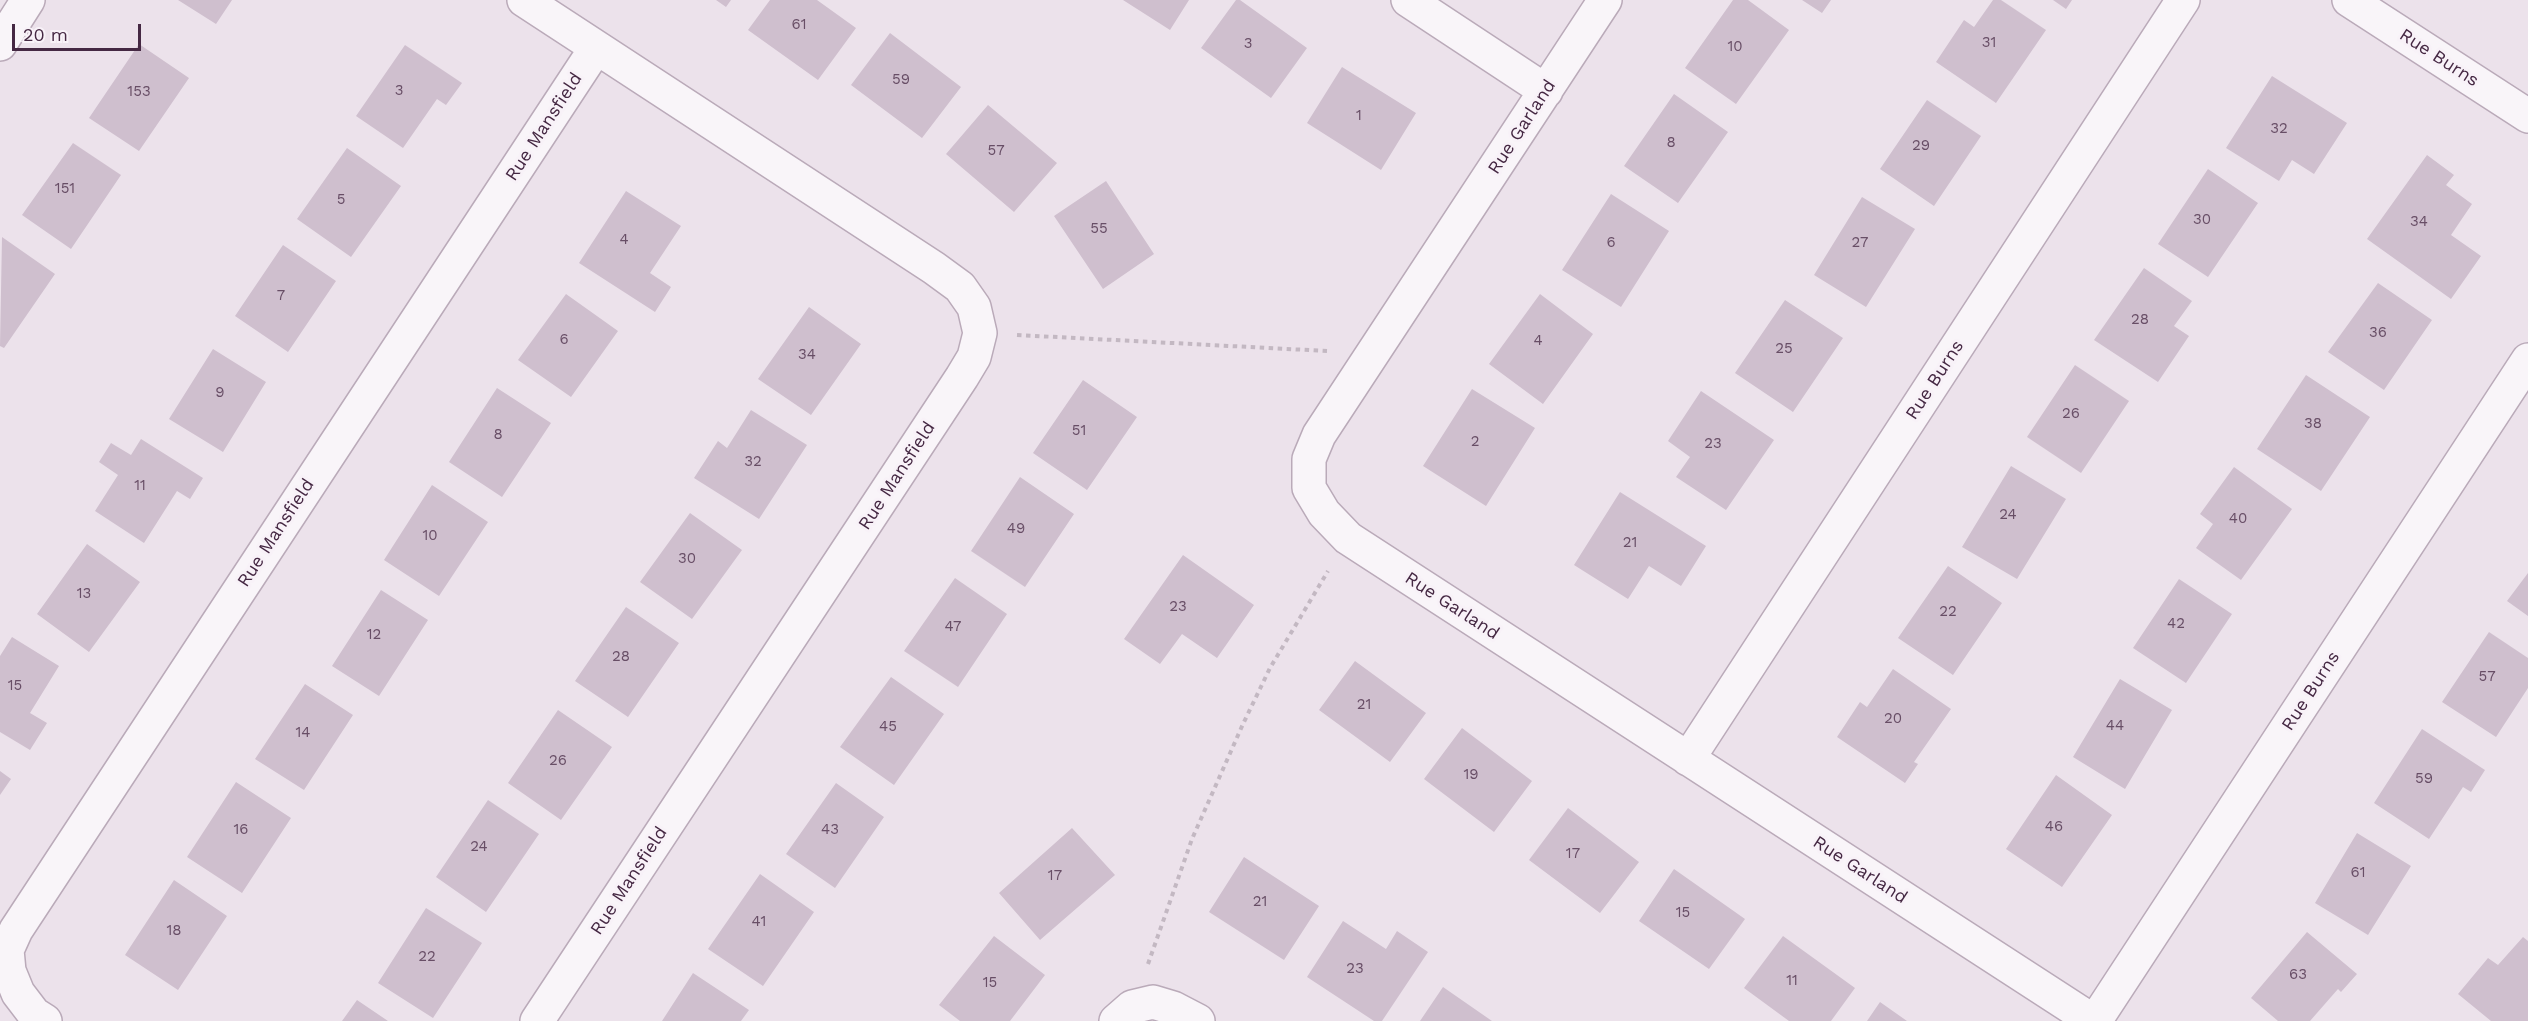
<!DOCTYPE html>
<html>
<head>
<meta charset="utf-8">
<style>
	body { margin:0 }
	#map { position:relative; width:2528px; height:1021px; overflow:hidden; background:#ece2eb; font-family:"Work Sans",sans-serif }
	canvas { display:block }
	.scale { position:absolute; left:12px; top:24px; width:129px; height:27px; box-sizing:border-box; border:3px solid #452843; border-top:0; padding-left:8px; font-size:18px; line-height:21px; white-space:nowrap; color:#452843; -webkit-text-stroke:4px #f8f2f8; paint-order:stroke }
</style>
</head>
<body>
<div id="map">
<canvas width="2528" height="1021"></canvas>
<div class="scale">20 m</div>
</div>
<script>
const ctx = document.querySelector('canvas').getContext('2d');
ctx.lineJoin = 'round';
function fillPath(path, color) { ctx.fillStyle = color; ctx.fill(path, 'evenodd'); }
const shape = rows => new Path2D(rows.map(r => 'M' + r).join(''));
function stroke(path, color, width, dash) { ctx.strokeStyle = color; ctx.lineWidth = width; ctx.lineCap = dash ? 'butt' : 'round'; ctx.setLineDash(dash || []); ctx.stroke(path); }
function write(font, color, halo, rows, align = 'center') {
  ctx.font = font + ' "Work Sans",sans-serif'; ctx.lineWidth = 6; ctx.setLineDash([]); ctx.textBaseline = 'middle'; ctx.strokeStyle = halo; ctx.fillStyle = color; for (const [text, x, y, turn = 0] of rows) {
    ctx.save(); ctx.translate(x, y); ctx.rotate((+turn || 0) * Math.PI / 180); ctx.textAlign = isNaN(turn) ? turn : align; if (halo) ctx.strokeText(text, 0, 0); ctx.fillText(text, 0, 0); ctx.restore();
  }
}
fillPath(shape([
	[178,0,232,0,216,24],
	[716,0,731,0,726,7],
	[770,0,817,0,856,28,818,80,748,30],
	[1123,0,1189,0,1170,30],
	[1236,0,1240,0,1307,48,1271,98,1201,48],
	[1733,0,1748,0,1789,30,1736,104,1685,68],
	[1802,0,1831,0,1822,13],
	[1993,0,2001,0,2046,30,1996,103,1936,62,1964,20,1974,27],
	[2053,0,2072,0,2066,9],
	[890,33,961,87,922,138,851,85],
	[139,44,189,78,139,151,89,118],
	[405,45,462,83,446,105,437,99,403,148,356,116],
	[1342,67,1416,113,1381,170,1307,123],
	[2272,76,2347,123,2314,174,2292,160,2279,181,2226,148],
	[1674,94,1728,132,1678,203,1624,166],
	[1927,100,1981,136,1934,206,1880,169],
	[988,105,1057,163,1014,212,946,154],
	[73,143,121,175,71,249,22,215],
	[347,148,401,186,351,257,297,219],
	[2427,155,2454,175,2446,185,2472,204,2451,235,2481,256,2451,299,2367,239],
	[2208,169,2258,203,2208,277,2158,244],
	[1106,181,1154,254,1103,289,1054,216],
	[626,191,681,226,650,273,671,287,655,312,579,263],
	[1611,194,1669,231,1621,307,1562,270],
	[1862,197,1915,229,1866,307,1814,275],
	[2,237,55,274,4,348,0,346],
	[283,245,336,281,288,352,235,316],
	[2144,268,2192,301,2174,326,2189,336,2158,382,2094,340],
	[2378,283,2432,320,2384,390,2328,352],
	[566,294,618,331,571,397,518,360],
	[1540,294,1593,334,1543,404,1489,364],
	[1785,300,1843,338,1793,412,1735,373],
	[809,307,861,344,811,415,758,379],
	[213,349,266,382,223,452,169,419],
	[2075,365,2129,401,2081,473,2027,437],
	[2306,375,2370,417,2321,491,2257,449],
	[1083,380,1137,417,1087,490,1033,453],
	[497,388,551,423,502,497,449,462],
	[1472,389,1535,428,1486,506,1423,466],
	[1701,391,1774,440,1726,510,1676,477,1690,457,1668,441],
	[751,410,807,445,759,519,694,478,718,441,727,448],
	[141,439,203,478,190,499,177,491,144,543,95,511,118,475,99,462,111,443,131,455],
	[2011,466,2066,499,2017,579,1962,547],
	[2234,467,2292,509,2241,580,2196,548,2213,524,2200,514],
	[1020,477,1074,514,1025,587,971,551],
	[432,485,488,522,439,596,384,560],
	[1620,492,1706,546,1681,586,1649,566,1628,599,1574,565],
	[690,513,742,550,692,619,640,582],
	[87,544,140,582,89,652,37,614],
	[1183,555,1254,605,1217,658,1182,634,1160,664,1124,639],
	[1948,566,2002,603,1953,675,1898,638],
	[2528,573,2528,616,2507,601],
	[955,578,1007,614,958,687,904,651],
	[2179,579,2232,614,2186,683,2133,648],
	[381,590,428,620,379,696,332,666],
	[626,607,679,643,628,717,575,681],
	[2489,632,2528,658,2528,688,2496,737,2442,702],
	[12,637,59,666,30,713,47,723,30,750,0,732,0,656],
	[1355,661,1426,713,1390,762,1319,710],
	[1893,669,1951,709,1914,762,1918,764,1905,783,1837,737,1860,702,1867,707],
	[891,677,944,714,894,785,840,747],
	[2120,679,2172,710,2125,789,2073,757],
	[305,684,353,715,304,790,255,759],
	[558,710,612,747,561,820,508,783],
	[1462,728,1532,781,1494,832,1424,779],
	[2422,729,2485,770,2471,792,2463,787,2429,839,2374,803],
	[0,771,11,779,0,795],
	[2056,775,2112,815,2062,887,2006,849],
	[236,782,291,818,242,893,187,857],
	[836,783,884,817,835,888,786,854],
	[488,800,539,834,486,912,436,877],
	[1568,808,1639,862,1600,913,1529,860],
	[1072,828,1115,875,1040,940,999,893],
	[2357,833,2411,866,2368,935,2315,903],
	[1244,857,1319,906,1284,960,1209,912],
	[1674,869,1745,919,1709,969,1639,921],
	[760,874,814,912,763,986,708,949],
	[174,880,227,916,178,990,125,955],
	[426,908,482,943,433,1018,378,983],
	[1343,921,1386,949,1397,931,1428,952,1382,1021,1374,1021,1307,977],
	[2307,932,2357,974,2341,992,2338,989,2310,1021,2278,1021,2251,998],
	[994,936,1045,975,1010,1021,960,1021,939,1005],
	[1783,936,1855,988,1831,1021,1789,1021,1744,988],
	[2523,937,2528,941,2528,1021,2491,1021,2458,994,2488,958,2498,965],
	[693,973,749,1010,741,1021,662,1021],
	[1443,987,1492,1021,1420,1021],
	[357,1000,388,1021,342,1021],
	[1880,1002,1907,1021,1867,1021]
]), '#cfbfce');
const minor = shape([
	[524,0,934,268,960,287,974,307,980,333,974,357,962,377,537,1021],
	[1408,0,1546,91],
	[1605,0,1319,435,1309,459,1309,488,1324,513,1348,538,2093,1021],
	[2349,0,2528,116],
	[0,44,28,0],
	[1688,759,2183,0],
	[45,1021,34,1014,18,993,9,971,7,950,16,930,596,48],
	[1116,1021,1132,1007,1153,1002,1173,1008,1198,1021],
	[2095,1021,2528,360]
]);
stroke(minor, '#baaab9', 36);
stroke(shape([
	[1017,335,1327,351],
	[1148,964,1192,839,1243,724,1270,668,1328,571]
]), '#c3b8c2', 4, [4.5, 4.5]);
stroke(minor, '#f9f5f9', 33);
write('15px', '#684e66', null, [
	["61",799,25],
	["31",1989,43],
	["3",1248,44],
	["10",1735,47],
	["59",901,80],
	["3",399,91],
	["153",139,92],
	["1",1359,116],
	["32",2279,129],
	["8",1671,143],
	["29",1921,146],
	["57",996,151],
	["151",65,189],
	["5",341,200],
	["30",2202,220],
	["34",2419,222],
	["55",1099,229],
	["4",624,240],
	["6",1611,243],
	["27",1860,243],
	["7",281,296],
	["28",2140,320],
	["36",2378,333],
	["6",564,340],
	["4",1538,341],
	["25",1784,349],
	["34",807,355],
	["9",220,393],
	["26",2071,414],
	["38",2313,424],
	["51",1079,431],
	["8",498,435],
	["2",1475,442],
	["23",1713,444],
	["32",753,462],
	["11",140,486],
	["24",2008,515],
	["40",2238,519],
	["49",1016,529],
	["10",430,536],
	["21",1630,543],
	["30",687,559],
	["13",84,594],
	["23",1178,607],
	["22",1948,612],
	["42",2176,624],
	["47",953,627],
	["12",374,635],
	["28",621,657],
	["57",2487,677],
	["15",15,686],
	["21",1364,705],
	["20",1893,719],
	["44",2115,726],
	["45",888,727],
	["14",303,733],
	["26",558,761],
	["19",1471,775],
	["59",2424,779],
	["46",2054,827],
	["16",241,830],
	["43",830,830],
	["24",479,847],
	["17",1573,854],
	["61",2358,873],
	["17",1055,876],
	["21",1260,902],
	["15",1683,913],
	["41",759,922],
	["18",174,931],
	["22",427,957],
	["23",1355,969],
	["63",2298,975],
	["11",1792,981],
	["15",990,983]
]);
write('18px', '#452843', '#f8f2f8', [
	["Rue Burns",2439,58,33],
	["Rue Mansfield",544,127,-57],
	["Rue Garland",1522,127,-57],
	["Rue Burns",1935,380,-57],
	["Rue Mansfield",897,476,-57],
	["Rue Mansfield",276,533,-57],
	["Rue Garland",1452,606,33],
	["Rue Burns",2311,691,-57],
	["Rue Garland",1860,870,33],
	["Rue Mansfield",629,881,-57]
]);
</script>
</body>
</html>
